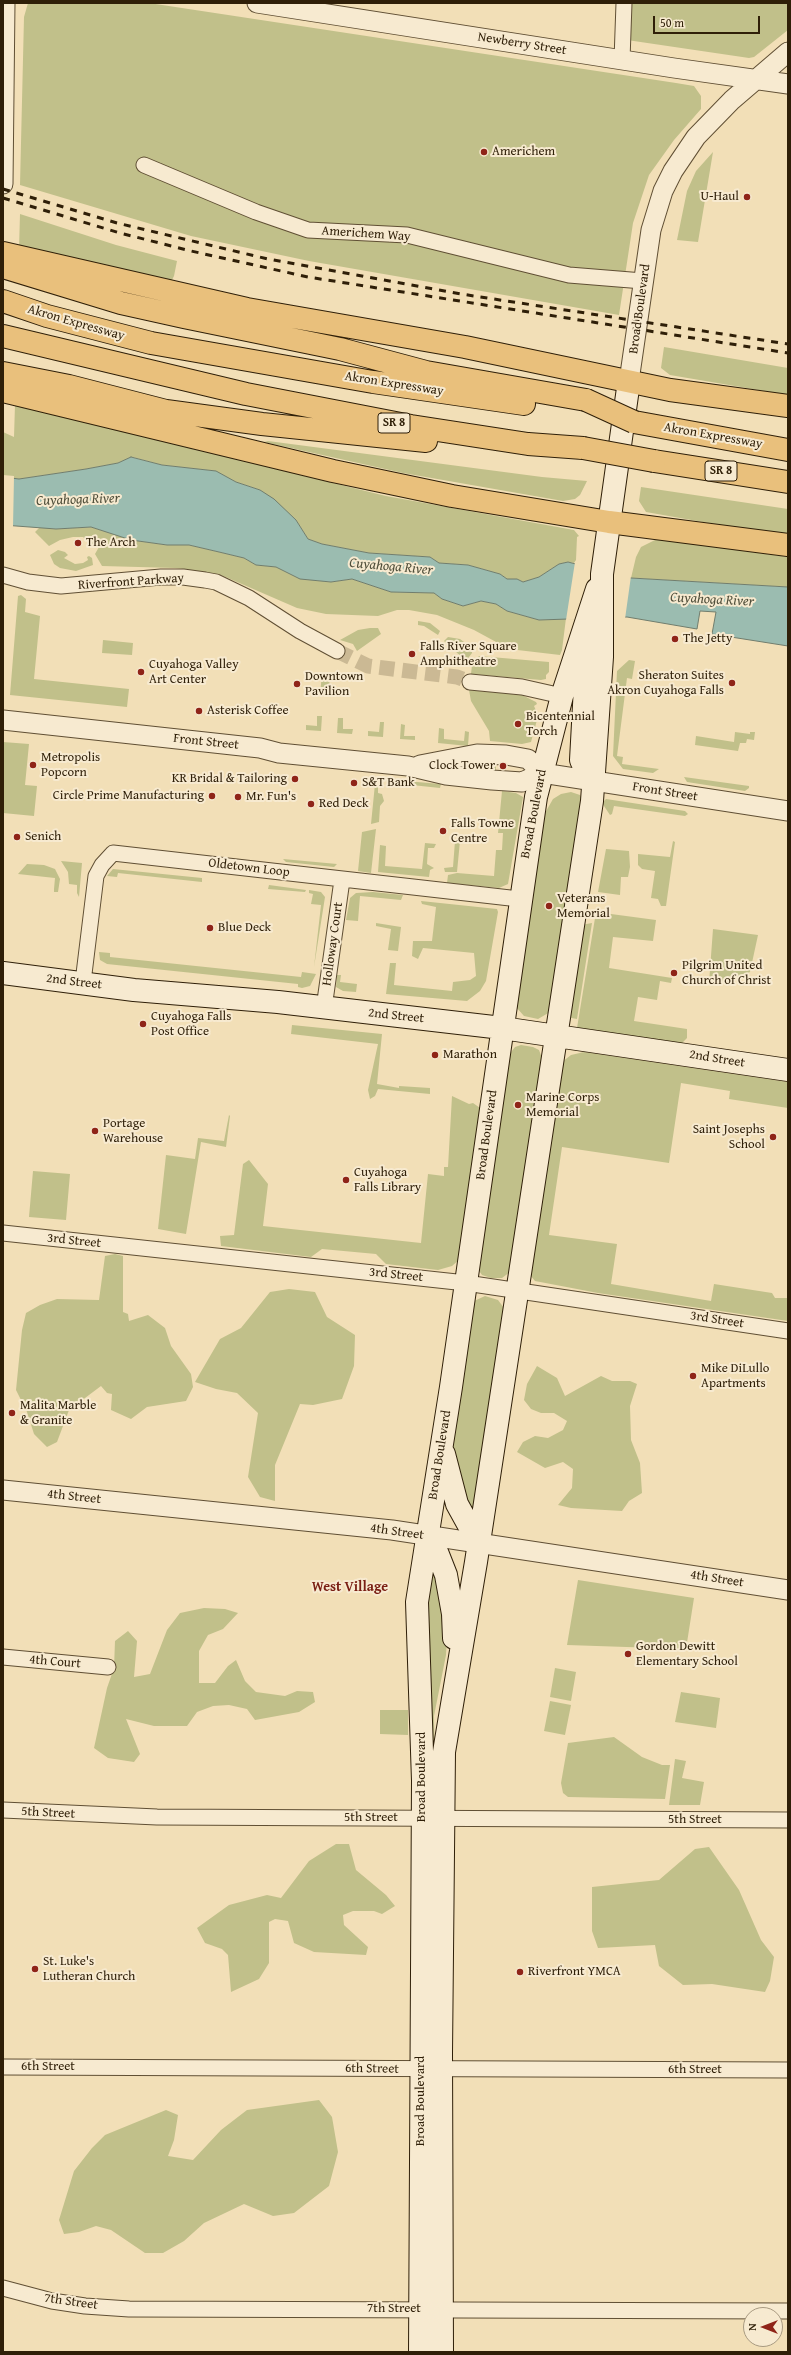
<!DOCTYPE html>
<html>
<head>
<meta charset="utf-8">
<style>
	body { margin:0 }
	#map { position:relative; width:791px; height:2355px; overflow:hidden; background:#f2dfb7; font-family:"Gentium Book Plus",serif }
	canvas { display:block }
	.frame { position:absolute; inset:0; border:4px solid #2f1f08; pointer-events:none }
	.north { position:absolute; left:743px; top:2307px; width:40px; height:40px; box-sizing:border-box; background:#f7ead0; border:1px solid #a79980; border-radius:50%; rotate:270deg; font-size:11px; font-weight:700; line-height:16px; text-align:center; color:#2f1f08 }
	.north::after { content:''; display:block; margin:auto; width:14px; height:18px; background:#8f2418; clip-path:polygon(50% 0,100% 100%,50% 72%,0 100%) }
	.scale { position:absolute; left:653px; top:16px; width:107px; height:18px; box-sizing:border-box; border:2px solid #2f1f08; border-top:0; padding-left:5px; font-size:12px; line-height:14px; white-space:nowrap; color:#2f1f08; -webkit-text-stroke:3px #f7ead0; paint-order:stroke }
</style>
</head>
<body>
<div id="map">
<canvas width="791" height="2355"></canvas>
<div class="frame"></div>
<div class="north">N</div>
<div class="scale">50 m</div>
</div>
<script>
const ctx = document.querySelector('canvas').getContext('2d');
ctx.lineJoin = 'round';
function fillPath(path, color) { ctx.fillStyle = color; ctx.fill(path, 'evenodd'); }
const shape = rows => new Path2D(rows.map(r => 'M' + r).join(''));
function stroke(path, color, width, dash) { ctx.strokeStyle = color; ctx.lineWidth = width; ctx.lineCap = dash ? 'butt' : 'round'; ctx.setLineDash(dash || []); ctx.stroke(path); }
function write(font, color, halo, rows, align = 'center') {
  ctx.font = font + ' "Gentium Book Plus",serif'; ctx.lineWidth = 4; ctx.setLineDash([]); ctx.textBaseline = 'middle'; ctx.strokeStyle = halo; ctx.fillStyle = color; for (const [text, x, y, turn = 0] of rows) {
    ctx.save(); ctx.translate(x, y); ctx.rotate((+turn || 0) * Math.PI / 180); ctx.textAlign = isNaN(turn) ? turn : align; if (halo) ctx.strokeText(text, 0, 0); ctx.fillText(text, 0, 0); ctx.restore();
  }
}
fillPath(shape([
	[28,3,149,3,676,83,694,86,701,96,701,109,674,140,649,175,633,223,619,315,309,261,191,236,20,185,24,17],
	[627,3,788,3,788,30,754,57,749,58,627,40],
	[713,152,698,242,677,240,687,191,696,171],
	[20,214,116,245,177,261,174,276,171,282,19,250],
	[664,347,788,368,788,395,670,375,661,368],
	[15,405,386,496,574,530,579,536,577,537,576,560,574,563,568,562,559,564,539,577,523,582,517,579,507,579,500,574,468,565,439,563,430,557,369,553,322,544,308,539,296,520,260,490,236,482,215,471,162,465,132,457,118,463,86,469,19,479,3,477,3,432,14,437],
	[268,441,542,477,587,481,580,495,575,499,563,501,403,473,264,442],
	[641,487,788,509,788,537,646,512,639,501],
	[40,527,56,529,91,527,131,540,167,545,189,545,219,552,244,558,256,565,276,567,298,578,331,582,352,579,391,592,434,593,442,599,463,606,481,601,496,604,507,611,539,620,566,618,562,650,560,655,509,649,474,630,437,615,409,610,397,610,378,616,326,614,297,608,221,575,198,571,175,568,102,566,95,554,103,540,94,546,83,537,73,537,60,540,49,546,35,532],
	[657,539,788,557,788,587,631,578,636,557,641,547],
	[58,550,65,552,68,555,64,558,75,564,83,563,88,560,87,557,89,556,92,558,93,565,76,571,60,568,54,564,50,555],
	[21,595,26,599,25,612,40,616,34,679,129,689,127,707,10,695,18,596],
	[418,621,430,623,440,631,438,635,424,626,418,625],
	[370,628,378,628,381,634,357,651,353,644,340,640,358,630],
	[448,637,460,639,472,648,472,653,466,661,444,641],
	[103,640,133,643,132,655,102,653],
	[479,656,549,662,549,672,546,675,546,679,541,680,471,674,472,665],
	[629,660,635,661,632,679,627,678,617,756,623,757,622,764,659,769,653,773,623,769,613,756,617,671],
	[322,672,329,680,331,692,320,696],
	[469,690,522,695,536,702,537,704,534,706,538,715,537,720,531,742,522,744,490,741,489,731,471,701],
	[317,716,322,716,321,731,306,730,306,725,317,726],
	[338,718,343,718,343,729,353,729,352,734,337,733],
	[380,722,384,722,383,737,368,736,368,731,379,732],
	[401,724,405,725,404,736,415,736,415,740,400,739],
	[439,728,444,729,444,739,464,741,465,731,469,732,468,746,438,743],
	[735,732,750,734,750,732,755,732,754,740,747,739,746,743,740,743,738,751,695,745,696,736,734,742],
	[3,742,29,744,25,785,37,786,34,816,3,813],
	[465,760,496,764,496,772,447,768],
	[684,777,749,786,749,788,745,791,687,782],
	[393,780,441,784,440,788,393,783],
	[375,784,378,784,378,793,382,794,384,801,380,806,379,822,371,824],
	[502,791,516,793,523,797,508,884,499,888,447,883,448,875,457,873,494,876,496,850,502,850,503,833,498,833],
	[571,792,580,795,582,799,550,1012,538,1019,524,1016,516,1007,545,813,553,799,561,794],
	[606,799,685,811,688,814,685,816,614,806,612,814,610,815,602,803],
	[376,829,371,873,358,871,362,832],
	[455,841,460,841,457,872,445,872,444,868,453,867],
	[673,841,675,842,666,906,661,906,658,899,651,898,655,871,642,869,638,865,638,854,670,857],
	[425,843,436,844,434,848,428,848,427,864,434,868,430,870,429,877,378,872,380,845,386,846,385,866,422,869],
	[606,849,629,851,630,867,628,877,621,877,620,895,598,892],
	[283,859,337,864,334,867,286,862],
	[61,861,82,863,79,897,77,893,77,885,69,884,68,872],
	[27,864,44,865,55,869,60,879,58,892,54,892,54,889,55,878,18,874],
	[113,869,202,878,202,882,118,873,117,877,107,876],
	[269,885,306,890,305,892,268,889],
	[309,890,321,892,325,897,314,967,321,905,311,904,313,894,309,893],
	[373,892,403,895,401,900,360,896,358,921,346,920,350,898,356,893],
	[421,901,497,909,498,912,486,981,480,991,467,1001,386,994,390,963,396,963,394,985,452,991,453,982,470,980,476,976,474,953,423,948,418,959,412,956,413,941,432,941,436,907,422,904],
	[596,912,656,920,653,941,613,937,609,968,672,978,671,983,660,981,657,1000,638,997,634,1021,687,1029,687,1038,682,1043,577,1028],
	[376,923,401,927,398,951,388,950,391,929,376,926],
	[592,923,577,1019,566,1017,581,925],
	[713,929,758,935,750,972,732,979,709,983],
	[99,952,110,953,110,957,301,977,302,972,316,974,310,986,302,988,298,987,298,984,107,964,100,960],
	[337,975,341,975,340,982,357,984,356,992,343,991,336,987],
	[292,1025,382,1034,377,1084,399,1088,399,1086,430,1088,430,1094,378,1089,375,1096,370,1099,368,1090,378,1044,291,1034],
	[521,1045,533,1047,539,1050,543,1061,510,1272,502,1278,491,1278,482,1275,477,1268,508,1056,515,1047],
	[584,1052,788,1082,788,1108,729,1099,730,1091,681,1083,669,1163,562,1147,549,1235,617,1244,611,1284,711,1301,714,1284,772,1293,775,1298,788,1298,788,1321,598,1293,535,1281,530,1275,562,1062,571,1055],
	[452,1096,469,1104,473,1103,483,1110,460,1259,452,1266,438,1270,386,1264,376,1254,322,1249,311,1257,221,1246,220,1236,234,1235,243,1164,249,1160,268,1184,263,1226,421,1243,428,1174,444,1176,444,1167,448,1167],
	[229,1115,230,1116,226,1147,201,1142,186,1234,158,1229,166,1155,195,1159,198,1138,224,1141],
	[33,1171,70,1174,66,1220,29,1217],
	[115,1254,123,1256,123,1312,128,1314,129,1321,148,1315,165,1328,171,1346,191,1374,193,1387,186,1401,147,1407,131,1419,111,1410,112,1394,107,1393,101,1386,69,1410,57,1442,47,1447,34,1434,27,1412,16,1390,22,1330,26,1313,40,1305,57,1299,99,1300,105,1256],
	[289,1289,315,1292,327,1317,355,1335,354,1366,342,1399,313,1405,300,1404,275,1465,275,1501,260,1497,248,1477,258,1413,237,1393,216,1389,195,1382,220,1339,241,1328,270,1292],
	[485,1296,498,1300,504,1308,474,1514,461,1504,449,1457,472,1302],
	[537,1366,557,1378,565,1396,601,1376,612,1381,630,1381,637,1384,630,1406,631,1440,640,1463,642,1493,629,1501,622,1511,571,1508,558,1505,572,1488,573,1469,563,1462,545,1468,517,1452,523,1442,535,1436,548,1438,563,1430,567,1421,554,1413,541,1413,531,1409,524,1400,527,1384],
	[432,1559,448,1625,446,1655,434,1716,435,1782,424,1628],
	[578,1580,694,1598,686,1649,567,1645],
	[204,1608,225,1609,238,1613,223,1629,208,1635,199,1651,199,1683,215,1683,228,1666,236,1660,245,1681,256,1692,285,1696,297,1691,313,1692,315,1702,299,1712,255,1720,247,1709,229,1705,213,1706,197,1712,187,1726,154,1726,126,1719,140,1754,134,1762,108,1758,94,1748,107,1688,114,1668,115,1641,128,1631,137,1641,134,1677,150,1674,167,1630,180,1613],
	[555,1668,576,1672,571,1701,550,1697],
	[681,1692,720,1698,716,1728,675,1722],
	[550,1701,571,1705,565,1735,544,1731],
	[380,1710,408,1710,408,1735,380,1734],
	[614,1737,642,1757,662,1765,670,1765,665,1799,568,1797,563,1793,561,1783,568,1743],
	[675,1759,686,1761,682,1778,704,1782,700,1805,669,1805],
	[336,1844,349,1844,356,1870,386,1895,395,1906,382,1914,374,1911,353,1911,343,1915,344,1925,368,1947,366,1955,314,1952,294,1943,288,1921,275,1919,269,1922,269,1963,259,1979,231,1992,228,1955,222,1949,205,1943,197,1928,229,1905,267,1895,281,1898,309,1861],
	[709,1847,739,1890,761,1940,774,1957,770,1981,765,1992,712,1984,683,1985,659,1966,655,1945,598,1948,592,1931,592,1887,659,1880,695,1849],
	[319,2100,332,2117,338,2152,329,2186,294,2213,273,2216,244,2204,204,2223,184,2241,163,2253,145,2253,111,2230,96,2226,79,2232,64,2234,59,2220,74,2171,92,2148,105,2135,166,2110,178,2115,174,2140,168,2156,193,2160,221,2130,247,2110]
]), '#c1c08a');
const water = shape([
	[131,457,162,465,216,471,236,482,260,490,274,499,296,520,308,539,322,544,369,553,430,557,439,563,468,565,500,574,507,579,517,579,523,582,539,577,559,564,568,562,631,578,788,587,788,646,712,634,716,612,700,611,697,629,627,617,539,620,507,611,496,604,481,601,463,606,442,599,434,593,391,592,352,579,331,582,300,579,276,567,256,565,244,558,219,552,189,545,167,545,131,540,91,527,56,529,3,525,3,477,19,479,86,469,118,463,131,457]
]);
fillPath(water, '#9bbcb0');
stroke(water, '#707d6d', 1);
fillPath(shape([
	[3,475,14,476,13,527,3,527],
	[575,562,631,576,625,619,566,620]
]), '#f2dfb7');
stroke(shape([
	[337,651,368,666,457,677,470,682]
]), '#cbb994', 15, [15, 8]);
const minor = shape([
	[622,60,624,3],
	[144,165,256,212,308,230,407,235,569,275,643,281],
	[3,575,28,582,61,586,161,577,183,577,205,580,216,582,249,598,300,631,337,651],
	[470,682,522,687,562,696],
	[83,982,96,876,102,865,113,853,519,899],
	[324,1008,342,880],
	[3,1233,466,1283,788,1331],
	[3,1657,108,1667],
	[3,1810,157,1817,788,1820],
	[3,2067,788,2070],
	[3,2288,52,2301,85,2306,129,2309,788,2311]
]);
const tertiary = shape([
	[257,3,674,68,788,84],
	[3,184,5,3],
	[629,381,651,230,663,191,673,171,696,137,732,100,788,52],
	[3,720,260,748,279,753,408,766,446,775,492,780,522,782,542,773],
	[420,765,477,754,506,755,528,759,542,773,788,811],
	[3,1490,392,1530,788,1590]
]);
const secondary = shape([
	[587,650,581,760,588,776,595,780],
	[3,973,134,990,278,1002,502,1028,788,1070],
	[444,1454,457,1504,479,1544],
	[427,1536,435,1547,446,1575,453,1614,454,1638],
	[420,2352,423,1781,417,1602,451,1387,536,797,562,696,597,589],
	[442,2352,441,2053,444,1752,476,1562,592,801,602,657,602,574,629,381]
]);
const motorway = shape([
	[3,253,247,309,465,347,670,390,788,406],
	[3,267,121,303,184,317,340,349,426,372,586,400],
	[3,301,47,316,151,343,373,382,524,404],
	[3,336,246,394,411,426,528,444,583,448],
	[3,373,69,386,166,411,262,424,426,441],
	[3,391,333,471,452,496,609,522,788,545],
	[634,422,788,450],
	[654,461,788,482]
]);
stroke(minor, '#604f34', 17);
stroke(tertiary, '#604f34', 21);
stroke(secondary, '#2f1f08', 24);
stroke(motorway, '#2f1f08', 24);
stroke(minor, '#f7ead0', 15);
stroke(tertiary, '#f7ead0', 19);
stroke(secondary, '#f7ead0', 22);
stroke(motorway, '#e9c07c', 22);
stroke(shape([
	[3,189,117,223,268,259,461,294,788,344],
	[3,198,120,233,191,251,308,277,788,353]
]), '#2f1f08', 3, [7, 7]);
const motorwayBridge = shape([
	[586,400,634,422],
	[583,448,654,461]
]);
stroke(motorwayBridge, '#2f1f08', 24, []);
stroke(motorwayBridge, '#e9c07c', 22);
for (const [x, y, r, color] of [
	[484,152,4,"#8f2418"],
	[747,197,4,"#8f2418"],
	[78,543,4,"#8f2418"],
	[675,639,4,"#8f2418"],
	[412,654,4,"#8f2418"],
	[141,672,4,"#8f2418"],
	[732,683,4,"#8f2418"],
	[297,684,4,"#8f2418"],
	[199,711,4,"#8f2418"],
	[518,724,4,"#8f2418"],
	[33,765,4,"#8f2418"],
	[503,766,4,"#8f2418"],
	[295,779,4,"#8f2418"],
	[354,783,4,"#8f2418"],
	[212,796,4,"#8f2418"],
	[238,797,4,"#8f2418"],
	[311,804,4,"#8f2418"],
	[443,831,4,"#8f2418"],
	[17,837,4,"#8f2418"],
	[549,906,4,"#8f2418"],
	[210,928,4,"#8f2418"],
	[674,973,4,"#8f2418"],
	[143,1024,4,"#8f2418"],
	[435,1055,4,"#8f2418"],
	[518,1105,4,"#8f2418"],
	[95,1131,4,"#8f2418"],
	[773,1137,4,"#8f2418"],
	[346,1180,4,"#8f2418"],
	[693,1376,4,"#8f2418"],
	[12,1413,4,"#8f2418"],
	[628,1654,4,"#8f2418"],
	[35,1969,4,"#8f2418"],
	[520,1972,4,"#8f2418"]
]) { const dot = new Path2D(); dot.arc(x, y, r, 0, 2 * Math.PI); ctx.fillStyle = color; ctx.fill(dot); stroke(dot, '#f7ead0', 1.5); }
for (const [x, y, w] of [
	[394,423,32],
	[721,471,32]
]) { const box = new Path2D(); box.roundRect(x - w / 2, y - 10, w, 20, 3); ctx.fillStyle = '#f7ead0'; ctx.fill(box); stroke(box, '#2f1f08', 1); }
write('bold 12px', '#2f1f08', null, [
	["SR 8",394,423],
	["SR 8",721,471]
]);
write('13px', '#2f1f08', '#f7ead0', [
	["Newberry Street",522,44,9],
	["Americhem Way",366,234,4],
	["Broad Boulevard",640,309,-82],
	["Akron Expressway",76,323,16],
	["Akron Expressway",394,384,9],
	["Akron Expressway",713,436,10],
	["Riverfront Parkway",131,582,-4],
	["Front Street",206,742,6],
	["Front Street",665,792,9],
	["Broad Boulevard",534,814,-79],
	["Oldetown Loop",249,868,7],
	["Holloway Court",333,944,-82],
	["2nd Street",74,982,7],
	["2nd Street",396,1016,6],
	["2nd Street",717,1059,9],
	["Broad Boulevard",487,1135,-82],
	["3rd Street",74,1241,6],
	["3rd Street",396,1275,6],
	["3rd Street",717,1320,9],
	["Broad Boulevard",440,1455,-81],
	["4th Street",74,1497,6],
	["4th Street",397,1532,8],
	["4th Street",717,1579,9],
	["4th Court",55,1662,5],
	["Broad Boulevard",422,1777,-90],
	["5th Street",48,1813,3],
	["5th Street",371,1818],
	["5th Street",695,1820],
	["6th Street",48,2067],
	["6th Street",372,2069,1],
	["6th Street",695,2070],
	["Broad Boulevard",421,2101,-90],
	["7th Street",71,2302,8],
	["7th Street",394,2309]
]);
write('13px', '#2f1f08', '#f7ead0', [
	["Americhem",492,152],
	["U-Haul",739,197,"right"],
	["The Arch",86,543],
	["The Jetty",683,639],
	["Falls River Square",420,647],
	["Amphitheatre",420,662],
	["Cuyahoga Valley",149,665],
	["Art Center",149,680],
	["Sheraton Suites",724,676,"right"],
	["Akron Cuyahoga Falls",724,691,"right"],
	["Downtown",305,677],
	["Pavilion",305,692],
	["Asterisk Coffee",207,711],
	["Bicentennial",526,717],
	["Torch",526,732],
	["Metropolis",41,758],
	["Popcorn",41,773],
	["Clock Tower",495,766,"right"],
	["KR Bridal & Tailoring",287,779,"right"],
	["S&T Bank",362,783],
	["Circle Prime Manufacturing",204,796,"right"],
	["Mr. Fun's",246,797],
	["Red Deck",319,804],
	["Falls Towne",451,824],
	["Centre",451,839],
	["Senich",25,837],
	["Veterans",557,899],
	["Memorial",557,914],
	["Blue Deck",218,928],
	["Pilgrim United",682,966],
	["Church of Christ",682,981],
	["Cuyahoga Falls",151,1017],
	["Post Office",151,1032],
	["Marathon",443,1055],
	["Marine Corps",526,1098],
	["Memorial",526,1113],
	["Portage",103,1124],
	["Warehouse",103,1139],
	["Saint Josephs",765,1130,"right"],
	["School",765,1145,"right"],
	["Cuyahoga",354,1173],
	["Falls Library",354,1188],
	["Mike DiLullo",701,1369],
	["Apartments",701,1384],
	["Malita Marble",20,1406],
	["& Granite",20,1421],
	["Gordon Dewitt",636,1647],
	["Elementary School",636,1662],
	["St. Luke's",43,1962],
	["Lutheran Church",43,1977],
	["Riverfront YMCA",528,1972]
], 'left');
write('italic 14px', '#4f4e3a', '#f7ead0', [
	["Cuyahoga River",78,500,-2],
	["Cuyahoga River",391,567,5],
	["Cuyahoga River",712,600,3]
]);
write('bold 14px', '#7a1f14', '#f7ead0', [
	["West Village",350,1587]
]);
</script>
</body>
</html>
